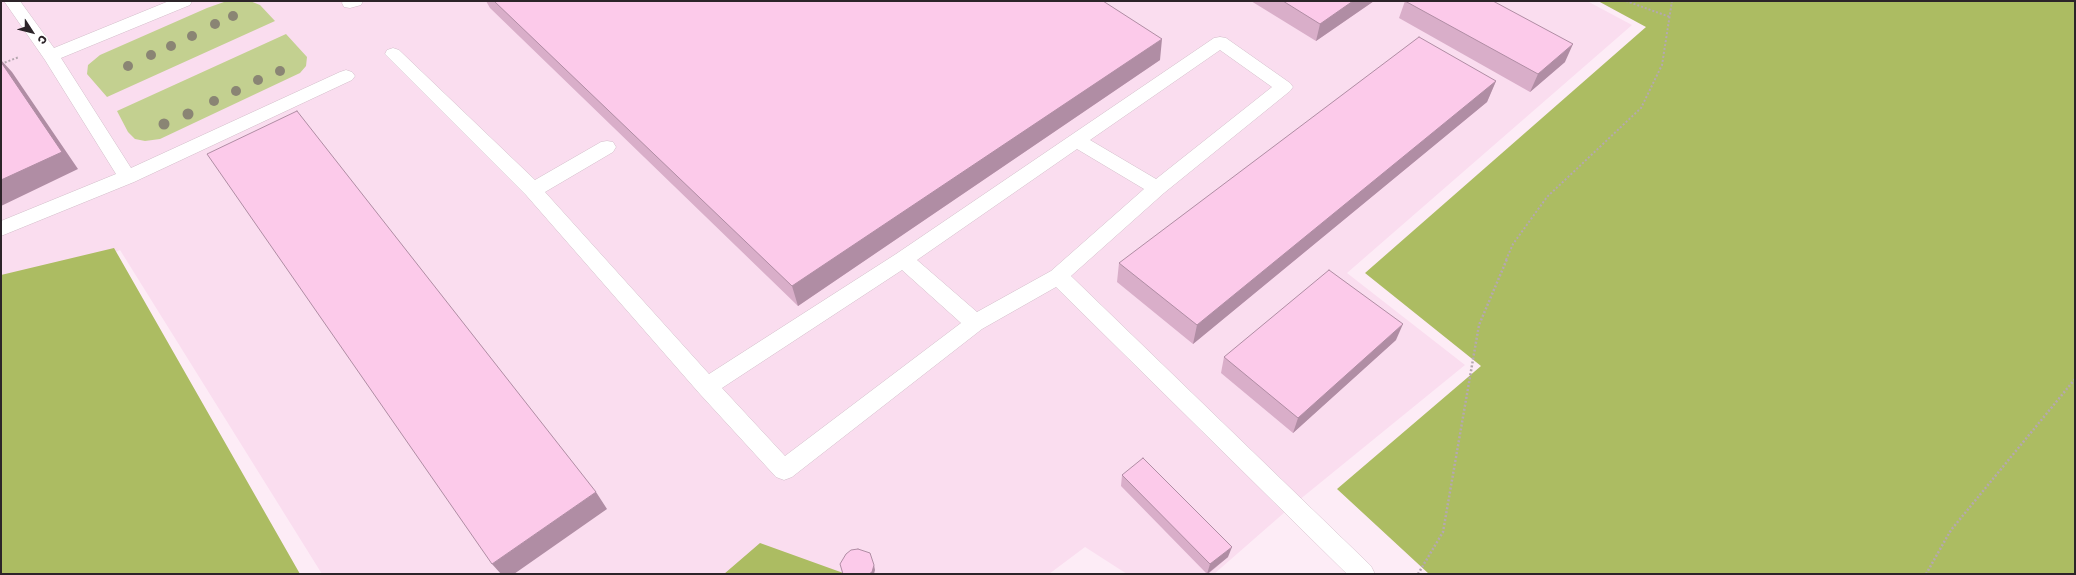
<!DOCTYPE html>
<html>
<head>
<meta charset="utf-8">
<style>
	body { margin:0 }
	#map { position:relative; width:2076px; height:575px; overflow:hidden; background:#fdecf6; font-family:Rubik,sans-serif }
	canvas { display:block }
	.frame { position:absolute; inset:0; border:2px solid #2c2429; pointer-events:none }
	.north { position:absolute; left:12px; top:12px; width:40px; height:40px; -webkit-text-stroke:3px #fff; paint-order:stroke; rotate:126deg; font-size:11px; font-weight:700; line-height:16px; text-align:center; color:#2c2429 }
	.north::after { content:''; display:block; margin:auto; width:14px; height:18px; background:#2c2429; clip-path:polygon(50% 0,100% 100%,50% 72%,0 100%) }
</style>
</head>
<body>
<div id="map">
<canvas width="2076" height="575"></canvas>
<div class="frame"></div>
<div class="north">С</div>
</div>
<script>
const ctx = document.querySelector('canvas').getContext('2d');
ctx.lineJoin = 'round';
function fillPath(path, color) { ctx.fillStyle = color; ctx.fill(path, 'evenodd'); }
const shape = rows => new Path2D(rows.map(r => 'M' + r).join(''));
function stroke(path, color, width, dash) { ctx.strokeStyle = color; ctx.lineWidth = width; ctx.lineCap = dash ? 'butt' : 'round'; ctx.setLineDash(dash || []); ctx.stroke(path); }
fillPath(shape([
	[1,1,1587,1,1632,25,1347,273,1465,365,1293,505,1214,574,1127,574,1085,547,1049,574,322,574,120,250,1,306]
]), '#faddef');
fillPath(shape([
	[250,1,260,5,275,21,107,97,87,74,88,65,100,55,207,8,224,2],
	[286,34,307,57,306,66,300,73,160,139,145,141,135,139,128,132,117,111]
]), '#c3d090');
fillPath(shape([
	[1598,1,2075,1,2075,574,1429,574,1337,489,1481,366,1365,273,1646,27],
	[114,248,300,574,1,574,1,275],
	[760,543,846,574,724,574]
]), '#acbc62');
const service = shape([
	[4,1,20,1,54,48,169,1,192,1,190,5,61,58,131,168,340,72,346,70,352,72,355,76,352,80,134,182,1,236,1,221,116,174,45,60,4,1],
	[343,1,363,1,361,5,350,8,344,7,342,3,343,1],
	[1220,37,1226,38,1290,83,1293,87,1290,91,1164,193,1071,276,1371,566,1375,574,1347,574,1056,287,982,329,792,477,784,480,776,477,699,393,526,195,385,54,387,50,393,48,399,50,535,180,601,142,607,141,613,142,616,147,613,152,545,192,709,374,896,254,1214,38,1220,37],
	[1220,50,1272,87,1156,179,1090,140,1220,50],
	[1077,149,1144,189,1051,271,977,312,917,260,1077,149],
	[902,270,961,323,785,456,722,388,902,270]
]);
stroke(service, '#d3beca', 1);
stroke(shape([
	[1626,1,1670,17],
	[1,64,19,57],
	[1506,260,1513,244,1547,197,1641,108,1662,65,1672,1]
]), '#b5a8b0', 2, [2, 2]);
stroke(shape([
	[1418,574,1443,532,1479,325,1507,259],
	[1926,574,1951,530,2075,379]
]), '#b5a8b0', 2.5, [2, 2]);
fillPath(service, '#fff');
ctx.fillStyle = '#8a8574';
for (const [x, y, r] of [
	[233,16,5],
	[215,24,5],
	[192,36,5],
	[171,46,5],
	[151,55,5],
	[128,66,5],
	[280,71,5],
	[258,80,5],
	[236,91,5],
	[214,101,5],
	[188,114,5.5],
	[164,124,5.5]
]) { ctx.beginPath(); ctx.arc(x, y, r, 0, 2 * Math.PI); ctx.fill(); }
fillPath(shape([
	[486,1,1103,1,1160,60,798,306,490,8],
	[1251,1,1374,1,1316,41],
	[1405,1,1565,62,1530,92,1399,18],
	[1496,81,1487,102,1193,344,1117,282,1119,263],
	[1396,340,1293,433,1221,373,1224,357],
	[1122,475,1228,557,1208,574,1207,574,1121,486]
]), '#d9aec9');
fillPath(shape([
	[1353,1,1374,1,1316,41,1320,24],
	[1162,39,1160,60,798,306,792,286],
	[1573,44,1565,62,1530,92,1538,74],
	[1,60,12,72,78,169,1,206],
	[1496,81,1487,102,1193,344,1197,325],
	[1403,324,1396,340,1293,433,1298,418],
	[596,492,607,509,514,574,501,574,492,564],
	[1232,547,1228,557,1207,574,1210,564],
	[874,565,875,570,874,574,869,574]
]), '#b08da4');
const building = shape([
	[494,1,1103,1,1162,39,792,286,494,1],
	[1283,1,1353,1,1320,24,1283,1],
	[1405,1,1493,1,1573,44,1538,74,1405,1],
	[1419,37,1496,81,1197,325,1119,263,1419,37],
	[1,62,62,152,1,180,1,62],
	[297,111,596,492,492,564,207,154,297,111],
	[1329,270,1403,324,1298,418,1224,357,1329,270],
	[1143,458,1232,547,1210,564,1122,475,1143,458],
	[858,549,870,553,874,565,872,572,869,574,843,574,840,564,846,554,851,550,858,549]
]);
fillPath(building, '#fccaea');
stroke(building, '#b08da4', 1);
</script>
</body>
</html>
